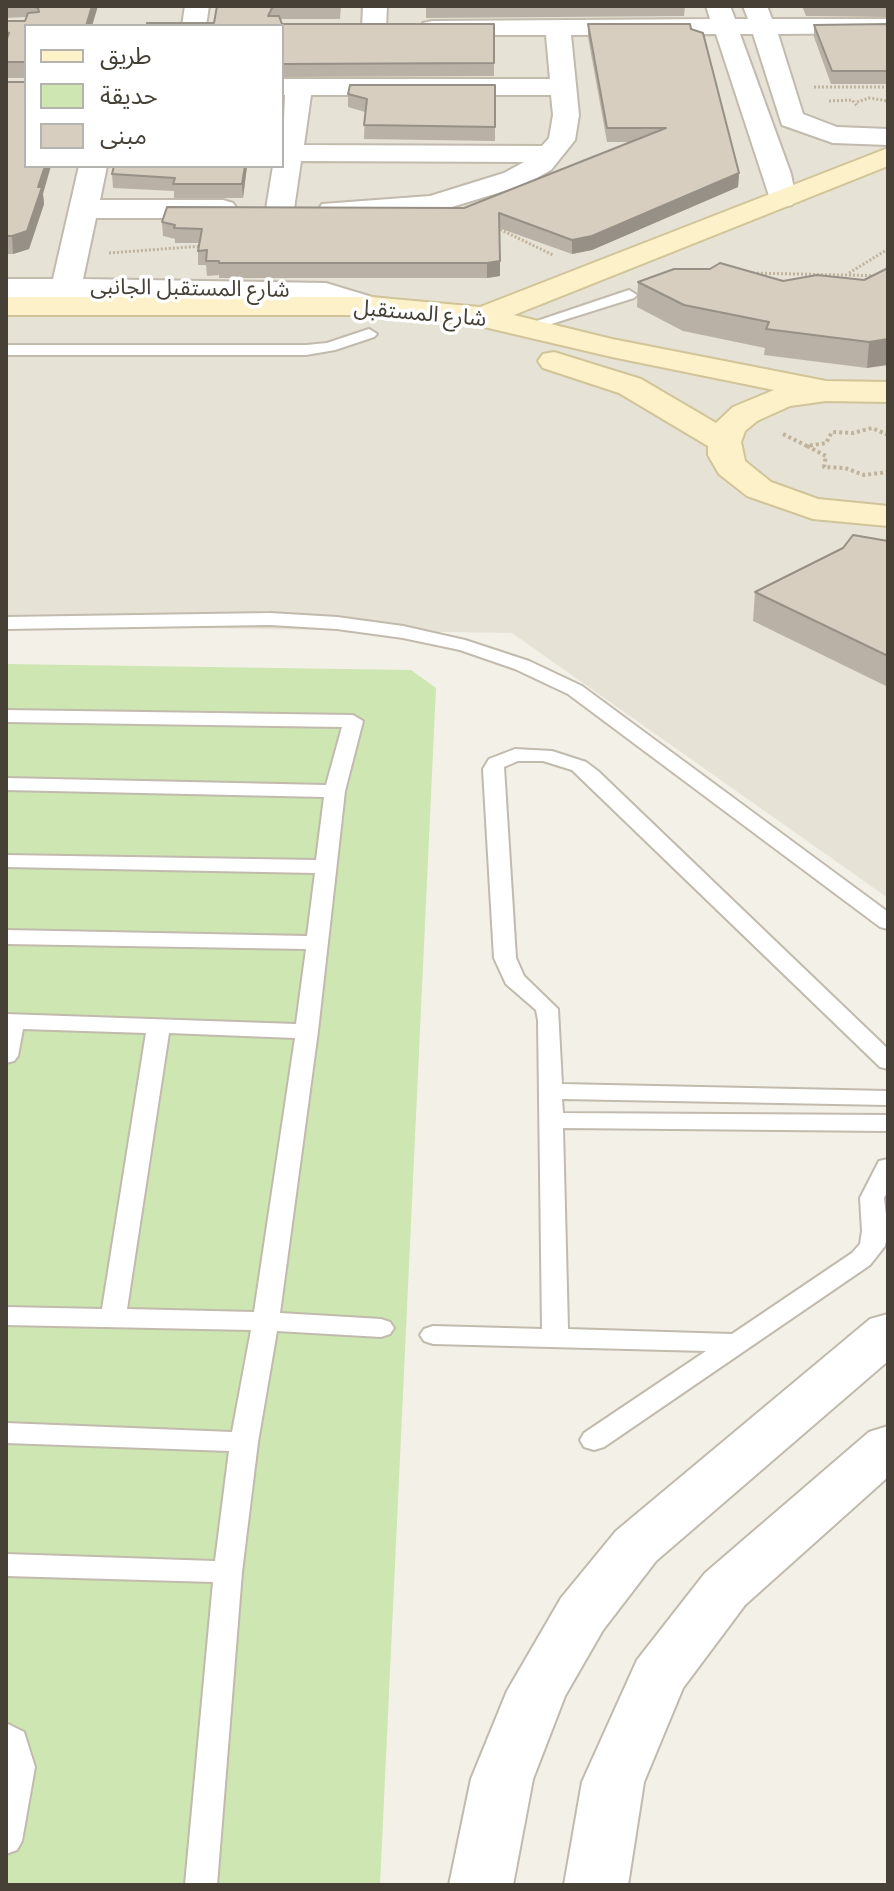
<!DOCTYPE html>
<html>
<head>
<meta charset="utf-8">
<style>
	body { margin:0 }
	#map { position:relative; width:894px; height:1891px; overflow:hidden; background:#f3f0e7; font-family:"Fira Sans Condensed","Noto Sans Arabic",sans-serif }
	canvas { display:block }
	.frame { position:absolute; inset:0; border:8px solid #464036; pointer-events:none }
	.legend { position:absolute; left:24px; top:24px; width:260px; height:144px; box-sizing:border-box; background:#fff; border:2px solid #b5b3af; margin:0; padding:10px 14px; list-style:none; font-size:24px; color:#464036 }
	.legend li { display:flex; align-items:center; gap:16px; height:40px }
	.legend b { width:40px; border:2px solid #b5b3af }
</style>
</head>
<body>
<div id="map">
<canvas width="894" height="1891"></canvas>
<div class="frame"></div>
<ul class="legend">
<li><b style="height:10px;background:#fcf1c8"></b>طريق</li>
<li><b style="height:22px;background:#cde6b2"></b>حديقة</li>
<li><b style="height:22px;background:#d7cec0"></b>مبنى</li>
</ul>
</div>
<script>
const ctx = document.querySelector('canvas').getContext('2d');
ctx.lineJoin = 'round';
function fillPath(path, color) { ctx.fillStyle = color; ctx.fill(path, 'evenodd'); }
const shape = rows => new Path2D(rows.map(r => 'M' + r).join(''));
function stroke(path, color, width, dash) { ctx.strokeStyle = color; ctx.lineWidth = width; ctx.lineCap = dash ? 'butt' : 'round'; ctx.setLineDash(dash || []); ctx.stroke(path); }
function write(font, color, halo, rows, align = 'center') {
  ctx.font = font + ' "Fira Sans Condensed","Noto Sans Arabic",sans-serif'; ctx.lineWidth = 7; ctx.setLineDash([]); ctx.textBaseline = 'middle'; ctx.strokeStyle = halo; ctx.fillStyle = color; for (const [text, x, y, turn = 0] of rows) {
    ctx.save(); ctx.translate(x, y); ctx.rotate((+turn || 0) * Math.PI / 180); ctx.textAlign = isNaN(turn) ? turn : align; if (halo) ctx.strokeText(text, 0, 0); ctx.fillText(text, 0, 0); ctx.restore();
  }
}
fillPath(shape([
	[6,6,888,6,888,898,512,633,6,625],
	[26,26,282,26,282,166,26,166]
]), '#e7e2d6');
fillPath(shape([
	[6,664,411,670,436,688,380,1885,6,1885]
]), '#cde6b2');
const lane = shape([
	[629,290,637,295,634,298,532,330,527,332,519,327,629,290],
	[369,329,377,334,374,337,335,350,306,355,6,355,6,345,306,345,327,343,369,329],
	[270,613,337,617,403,626,465,640,529,661,582,686,888,912,888,929,880,927,568,694,515,669,460,650,403,638,337,629,270,625,6,629,6,617,270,613],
	[6,710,353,715,363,721,345,791,318,1031,280,1313,381,1319,390,1322,394,1328,390,1334,381,1337,277,1331,258,1442,242,1572,217,1885,185,1885,213,1582,6,1576,6,1554,215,1561,229,1451,6,1443,6,1423,232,1432,251,1330,6,1325,6,1307,102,1309,146,1033,23,1029,18,1056,14,1061,6,1063,6,1014,296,1024,306,949,6,944,6,930,307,936,315,873,6,867,6,855,316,860,324,797,6,790,6,778,326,785,342,727,6,722,6,710],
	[169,1033,295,1038,254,1312,127,1309,169,1033],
	[515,749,552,751,586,762,598,771,888,1049,888,1069,880,1067,572,770,543,761,518,761,504,767,516,958,524,976,558,1009,562,1084,888,1091,888,1105,562,1099,563,1113,888,1115,888,1131,563,1128,568,1329,732,1334,852,1253,860,1244,862,1231,860,1198,879,1161,888,1159,888,1191,884,1198,888,1231,885,1246,870,1265,604,1447,594,1450,584,1447,580,1440,584,1433,706,1351,433,1344,424,1341,420,1335,424,1329,433,1326,542,1329,538,1020,536,1010,506,984,494,958,483,769,489,759,515,749],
	[6,1723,24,1732,35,1767,22,1841,17,1850,6,1854,6,1723]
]);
const street = shape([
	[185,6,209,6,206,26,182,26,185,6],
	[363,6,387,6,386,28,383,33,365,33,362,28,363,6],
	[706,6,730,6,735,19,748,19,743,6,767,6,772,19,888,19,888,33,778,34,803,114,837,127,888,129,888,145,833,143,782,125,753,34,740,34,791,174,796,199,792,205,782,207,772,205,716,34,571,35,579,115,575,140,551,170,524,185,432,213,332,219,322,216,318,210,322,204,430,196,504,173,524,162,301,161,294,209,290,215,280,218,270,215,266,209,273,166,282,166,285,95,282,95,282,79,550,79,546,35,432,35,423,33,420,28,423,23,432,21,710,19,706,6],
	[311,95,551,95,553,115,549,138,542,146,304,145,311,95],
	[79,166,107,166,100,200,223,200,233,203,237,209,233,215,223,218,96,218,83,279,326,283,382,300,386,306,382,312,371,315,323,301,278,298,6,297,6,279,53,279,79,166],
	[888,1314,888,1361,656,1561,603,1630,565,1696,533,1779,513,1885,449,1885,471,1779,507,1691,561,1598,616,1531,870,1319,888,1314],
	[888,1426,888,1477,745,1605,683,1688,644,1782,628,1885,564,1885,582,1782,637,1660,705,1573,869,1432,888,1426]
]);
const secondary = shape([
	[888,148,888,166,514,315,612,339,826,381,888,382,888,402,826,401,790,406,757,421,745,431,741,442,745,461,771,482,818,499,888,506,888,526,813,519,747,496,719,474,708,455,708,446,619,393,543,368,538,361,543,354,554,352,641,379,716,423,733,407,774,390,612,357,484,327,426,319,371,315,6,315,6,297,371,297,480,307,888,148]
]);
stroke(lane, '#c1baad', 4);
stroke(street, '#c1baad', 4);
stroke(secondary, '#d1c498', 4);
stroke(shape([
	[814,87,888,87],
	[829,101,852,100,858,107],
	[857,102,869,98,888,101],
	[493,226,553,255],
	[109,253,202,246],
	[749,273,888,276],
	[849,273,888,249]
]), '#bfb39c', 3, [2, 2]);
stroke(shape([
	[783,434,807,446],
	[888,435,872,428,853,433,832,432,826,443,807,446,826,456,824,467,845,468,864,475,888,472]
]), '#bfb39c', 4, [3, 3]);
fillPath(lane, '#fff');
fillPath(street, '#fff');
fillPath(secondary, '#fcf1c8');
fillPath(shape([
	[6,6,98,6,26,26,26,78,6,78,6,21,25,21,26,17,6,18],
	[217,6,341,6,340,19,280,19,282,24,494,24,494,76,282,77,282,26,214,23],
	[426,6,685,6,684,16,426,18],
	[779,6,888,6,888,17,806,16,802,6],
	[588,24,739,173,738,187,592,250,572,254,499,228,500,276,487,278,219,278,219,275,207,276,206,265,198,265,198,251,199,243,175,243,175,239,163,236,162,222,464,208,632,142,607,142,588,37],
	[888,24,888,84,831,84,814,37,814,25],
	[6,82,43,194,44,204,29,249,13,254,6,254],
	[495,85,495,141,364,139,365,112,348,107,348,94],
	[247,166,243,198,174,198,174,191,113,188,112,174],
	[888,268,867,368,764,355,765,348,683,331,637,307,638,282,864,280],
	[888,541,888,687,753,621,755,592]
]), '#b9b1a5');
fillPath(shape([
	[92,6,98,6,92,26,86,26],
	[45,166,51,166,43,194,44,204,29,249,13,254,12,236,38,187],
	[245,166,247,166,243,198,242,184],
	[739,173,738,187,592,250,572,254,572,240],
	[500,261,500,276,487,278,487,263],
	[888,339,888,365,867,368,869,342]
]), '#969086');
const building = shape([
	[34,6,92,6,86,26,26,26,26,62,6,62,6,41,9,33,6,32,6,21,25,21,28,13,39,12,38,8,34,6],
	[217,6,339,6,273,6,268,16,279,16,282,24,494,24,494,63,282,64,282,26,147,26,147,23,214,23,217,6],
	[588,24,690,24,691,29,703,33,739,173,592,236,572,240,499,213,500,261,487,263,219,263,219,261,206,261,207,250,198,251,202,229,174,228,175,225,162,222,167,207,464,208,666,128,607,128,588,24],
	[888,24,888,71,832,71,814,25,888,24],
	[6,82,26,82,26,166,45,166,38,187,42,187,27,231,12,236,6,236,6,82],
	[350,85,495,85,495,127,364,125,367,99,348,94,350,85],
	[114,166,245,166,242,184,173,184,175,178,112,174,114,166],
	[720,263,783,281,817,275,864,280,888,268,888,339,869,342,766,329,769,322,684,305,638,282,674,269,710,269,720,263],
	[853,535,888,541,888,656,755,592,843,548,853,535]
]);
fillPath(building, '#d7cec0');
stroke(building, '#969086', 2);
write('22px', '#464036', '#fff', [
	["شارع المستقبل الجانبى",190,289,1],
	["شارع المستقبل",420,314,5]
]);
</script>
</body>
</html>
